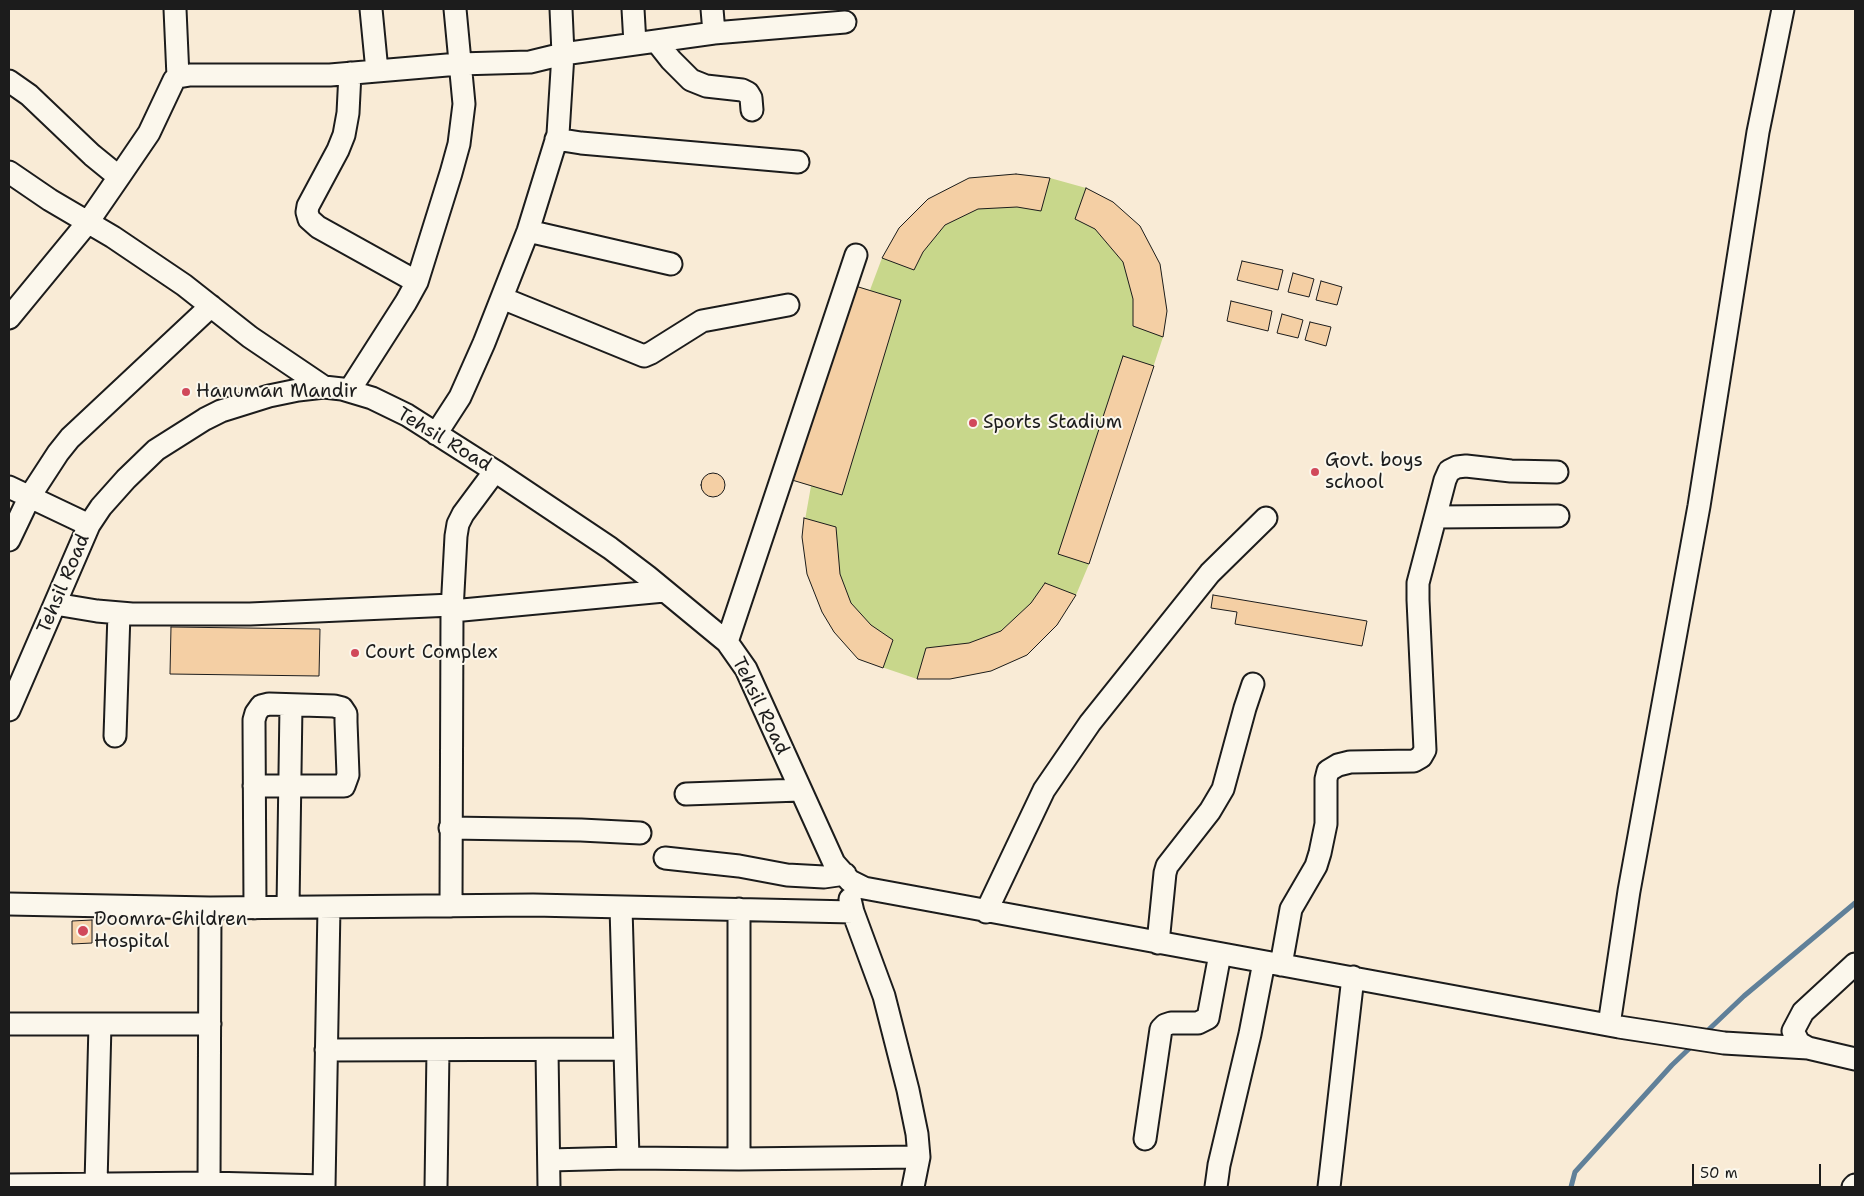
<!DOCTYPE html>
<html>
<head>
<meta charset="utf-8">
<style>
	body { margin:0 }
	#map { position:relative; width:1864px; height:1196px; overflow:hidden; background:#f9ebd6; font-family:"Shantell Sans",sans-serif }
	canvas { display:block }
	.frame { position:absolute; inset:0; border:10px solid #1c1c1c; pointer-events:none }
	.scale { position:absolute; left:1692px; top:1164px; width:129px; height:22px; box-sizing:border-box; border:2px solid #1c1c1c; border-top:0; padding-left:6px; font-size:15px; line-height:18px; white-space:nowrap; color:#1c1c1c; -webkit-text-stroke:4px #fbf7ec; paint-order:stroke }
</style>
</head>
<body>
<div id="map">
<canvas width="1864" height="1196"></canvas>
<div class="frame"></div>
<div class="scale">50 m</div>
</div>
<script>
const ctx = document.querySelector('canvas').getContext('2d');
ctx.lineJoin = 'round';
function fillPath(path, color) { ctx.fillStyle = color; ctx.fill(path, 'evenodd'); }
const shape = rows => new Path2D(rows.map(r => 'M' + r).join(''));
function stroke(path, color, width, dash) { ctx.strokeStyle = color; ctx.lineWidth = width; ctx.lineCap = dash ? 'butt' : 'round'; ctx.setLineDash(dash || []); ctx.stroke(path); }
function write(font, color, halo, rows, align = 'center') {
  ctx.font = font + ' "Shantell Sans",sans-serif'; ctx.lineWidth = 4; ctx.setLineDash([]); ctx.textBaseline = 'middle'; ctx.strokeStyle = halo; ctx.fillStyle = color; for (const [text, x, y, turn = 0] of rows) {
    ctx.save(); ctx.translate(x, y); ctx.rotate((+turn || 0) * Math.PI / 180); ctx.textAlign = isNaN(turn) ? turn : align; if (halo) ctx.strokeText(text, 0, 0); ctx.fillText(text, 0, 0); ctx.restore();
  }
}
fillPath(shape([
	[1016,174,1050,178,1086,188,1113,202,1140,226,1160,264,1167,311,1163,337,1089,564,1076,595,1057,625,1027,655,991,671,950,679,917,679,858,659,834,632,822,612,807,574,802,537,811,486,792,480,852,285,870,290,882,258,899,228,928,199,969,178]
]), '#c8d78b');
stroke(shape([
	[1704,1034,1744,996,1855,903],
	[1571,1187,1575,1172,1672,1065,1693,1045]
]), '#608099', 5);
const building = shape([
	[1016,174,1050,178,1041,211,1017,207,978,209,945,225,923,252,914,270,882,258,899,228,928,199,969,178,1016,174],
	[1086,188,1113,202,1140,226,1160,264,1167,311,1163,337,1133,326,1133,299,1123,262,1095,229,1075,219,1086,188],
	[1242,261,1283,270,1278,290,1237,280,1242,261],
	[1293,273,1314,279,1309,297,1288,292,1293,273],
	[1321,281,1342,287,1337,305,1316,300,1321,281],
	[852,285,901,300,842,495,792,480,852,285],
	[1231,301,1272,311,1268,331,1227,321,1231,301],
	[1282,314,1303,320,1298,338,1277,333,1282,314],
	[1310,322,1331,327,1326,346,1305,340,1310,322],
	[1123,356,1154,366,1089,564,1058,554,1123,356],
	'701 485a12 12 0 1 1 24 0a12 12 0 1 1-24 0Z',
	[804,518,836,527,840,574,851,603,871,625,893,640,883,668,858,659,834,632,822,612,807,574,802,537,804,518],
	[1045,583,1076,595,1057,625,1027,655,991,671,950,679,917,679,926,648,969,643,1001,631,1031,603,1045,583],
	[1213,595,1367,621,1362,646,1235,624,1237,612,1211,608,1213,595],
	[171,627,320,629,319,676,170,674,171,627],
	[92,920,92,943,72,944,72,921,92,920]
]);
fillPath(building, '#f4cfa4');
stroke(building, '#1c1c1c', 1);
const minor = shape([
	[175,9,178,77],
	[371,9,377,71],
	[633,9,635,44],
	[712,9,714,33],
	[656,41,671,60,691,80,706,86,742,90,748,93,751,98,752,110],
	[350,73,348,113,344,135,338,150,308,206,307,212,309,219,318,227,417,282],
	[9,81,29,95,92,155,119,177],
	[556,139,581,143,798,162],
	[9,172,50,200,113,237,184,285,250,337,324,387],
	[528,231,671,264],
	[502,298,644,356,651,353,702,321,788,305],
	[9,318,88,222,119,177,149,133,174,80,178,77,190,75,330,75,459,64,530,62,563,54,714,33,845,22],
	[349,391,406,302,417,282,451,173,459,144,464,104,455,9],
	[436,434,460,397,484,343,528,231,558,134,563,54,561,9],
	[9,487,89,525],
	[1436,517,1558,516],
	[9,540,30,496,58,453,70,438,211,306],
	[55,604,97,611,132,614,250,614,452,605],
	[452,611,664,591],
	[727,642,856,255],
	[9,710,89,525,101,507,126,479,156,450,205,419,221,411,269,396,298,390,324,387,342,389,372,398,407,415,495,471,610,548,647,576,727,642,746,669,834,863,850,881,864,888,1619,1027,1724,1043,1808,1048],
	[115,736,119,613],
	[254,786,344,786,348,775,346,722,346,714,342,708,334,706,269,704,261,706,256,713,254,720,255,908],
	[686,794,800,790],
	[450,828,581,830,640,833],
	[665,858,739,866,787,875,824,877,845,874],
	[850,899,853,912,884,996,908,1090,917,1134,919,1157,913,1187],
	[9,904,210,908,533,905,853,912],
	[451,906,452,611,456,536,458,524,463,514,495,471],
	[288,907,291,705],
	[621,907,628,1158],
	[739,909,739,1159],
	[986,912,1044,790,1090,723,1210,573,1266,518],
	[1158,943,1165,873,1167,866,1210,811,1223,789,1245,708,1253,684],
	[1855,964,1803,1012,1793,1031,1799,1043,1808,1048,1855,1059],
	[1281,965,1291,909,1316,866,1320,853,1326,824,1326,779,1328,771,1338,765,1350,762,1414,761,1421,757,1425,750,1418,600,1418,583,1445,480,1449,471,1457,467,1466,466,1511,471,1557,472],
	[9,1024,210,1024],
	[1609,1025,1629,891,1699,506,1758,132,1783,9],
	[326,1050,625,1049],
	[547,1050,549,1187],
	[1145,1139,1161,1029,1165,1025,1171,1023,1198,1023,1208,1018,1220,954],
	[549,1160,628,1158,739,1159,919,1157],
	[96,1184,100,1024],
	[9,1185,209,1183,324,1186],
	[209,1187,210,908],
	[324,1187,329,907],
	[436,1187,438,1050],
	[1216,1187,1219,1165,1250,1034,1264,962],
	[1329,1187,1353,977],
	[1853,1187,1855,1185]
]);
stroke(minor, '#1c1c1c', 25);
stroke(minor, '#fbf7ec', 21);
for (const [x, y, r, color] of [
	[186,392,5,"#d1495b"],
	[973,423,5,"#d1495b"],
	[1315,472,5,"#d1495b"],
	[355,653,5,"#d1495b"],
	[83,931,6,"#d1495b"]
]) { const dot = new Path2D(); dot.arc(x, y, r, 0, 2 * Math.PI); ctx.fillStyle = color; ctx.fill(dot); stroke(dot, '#fbf7ec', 2); }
write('19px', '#1c1c1c', '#fbf7ec', [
	["Hanuman Mandir",196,392],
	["Sports Stadium",983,423],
	["Govt. boys",1325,461],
	["school",1325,483],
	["Court Complex",365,653],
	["Doomra Children",94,920],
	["Hospital",94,942]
], 'left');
write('19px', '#1c1c1c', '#fbf7ec', [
	["Tehsil Road",444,440,31],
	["Tehsil Road",64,584,-67],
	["Tehsil Road",760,706,64]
]);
</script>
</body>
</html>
